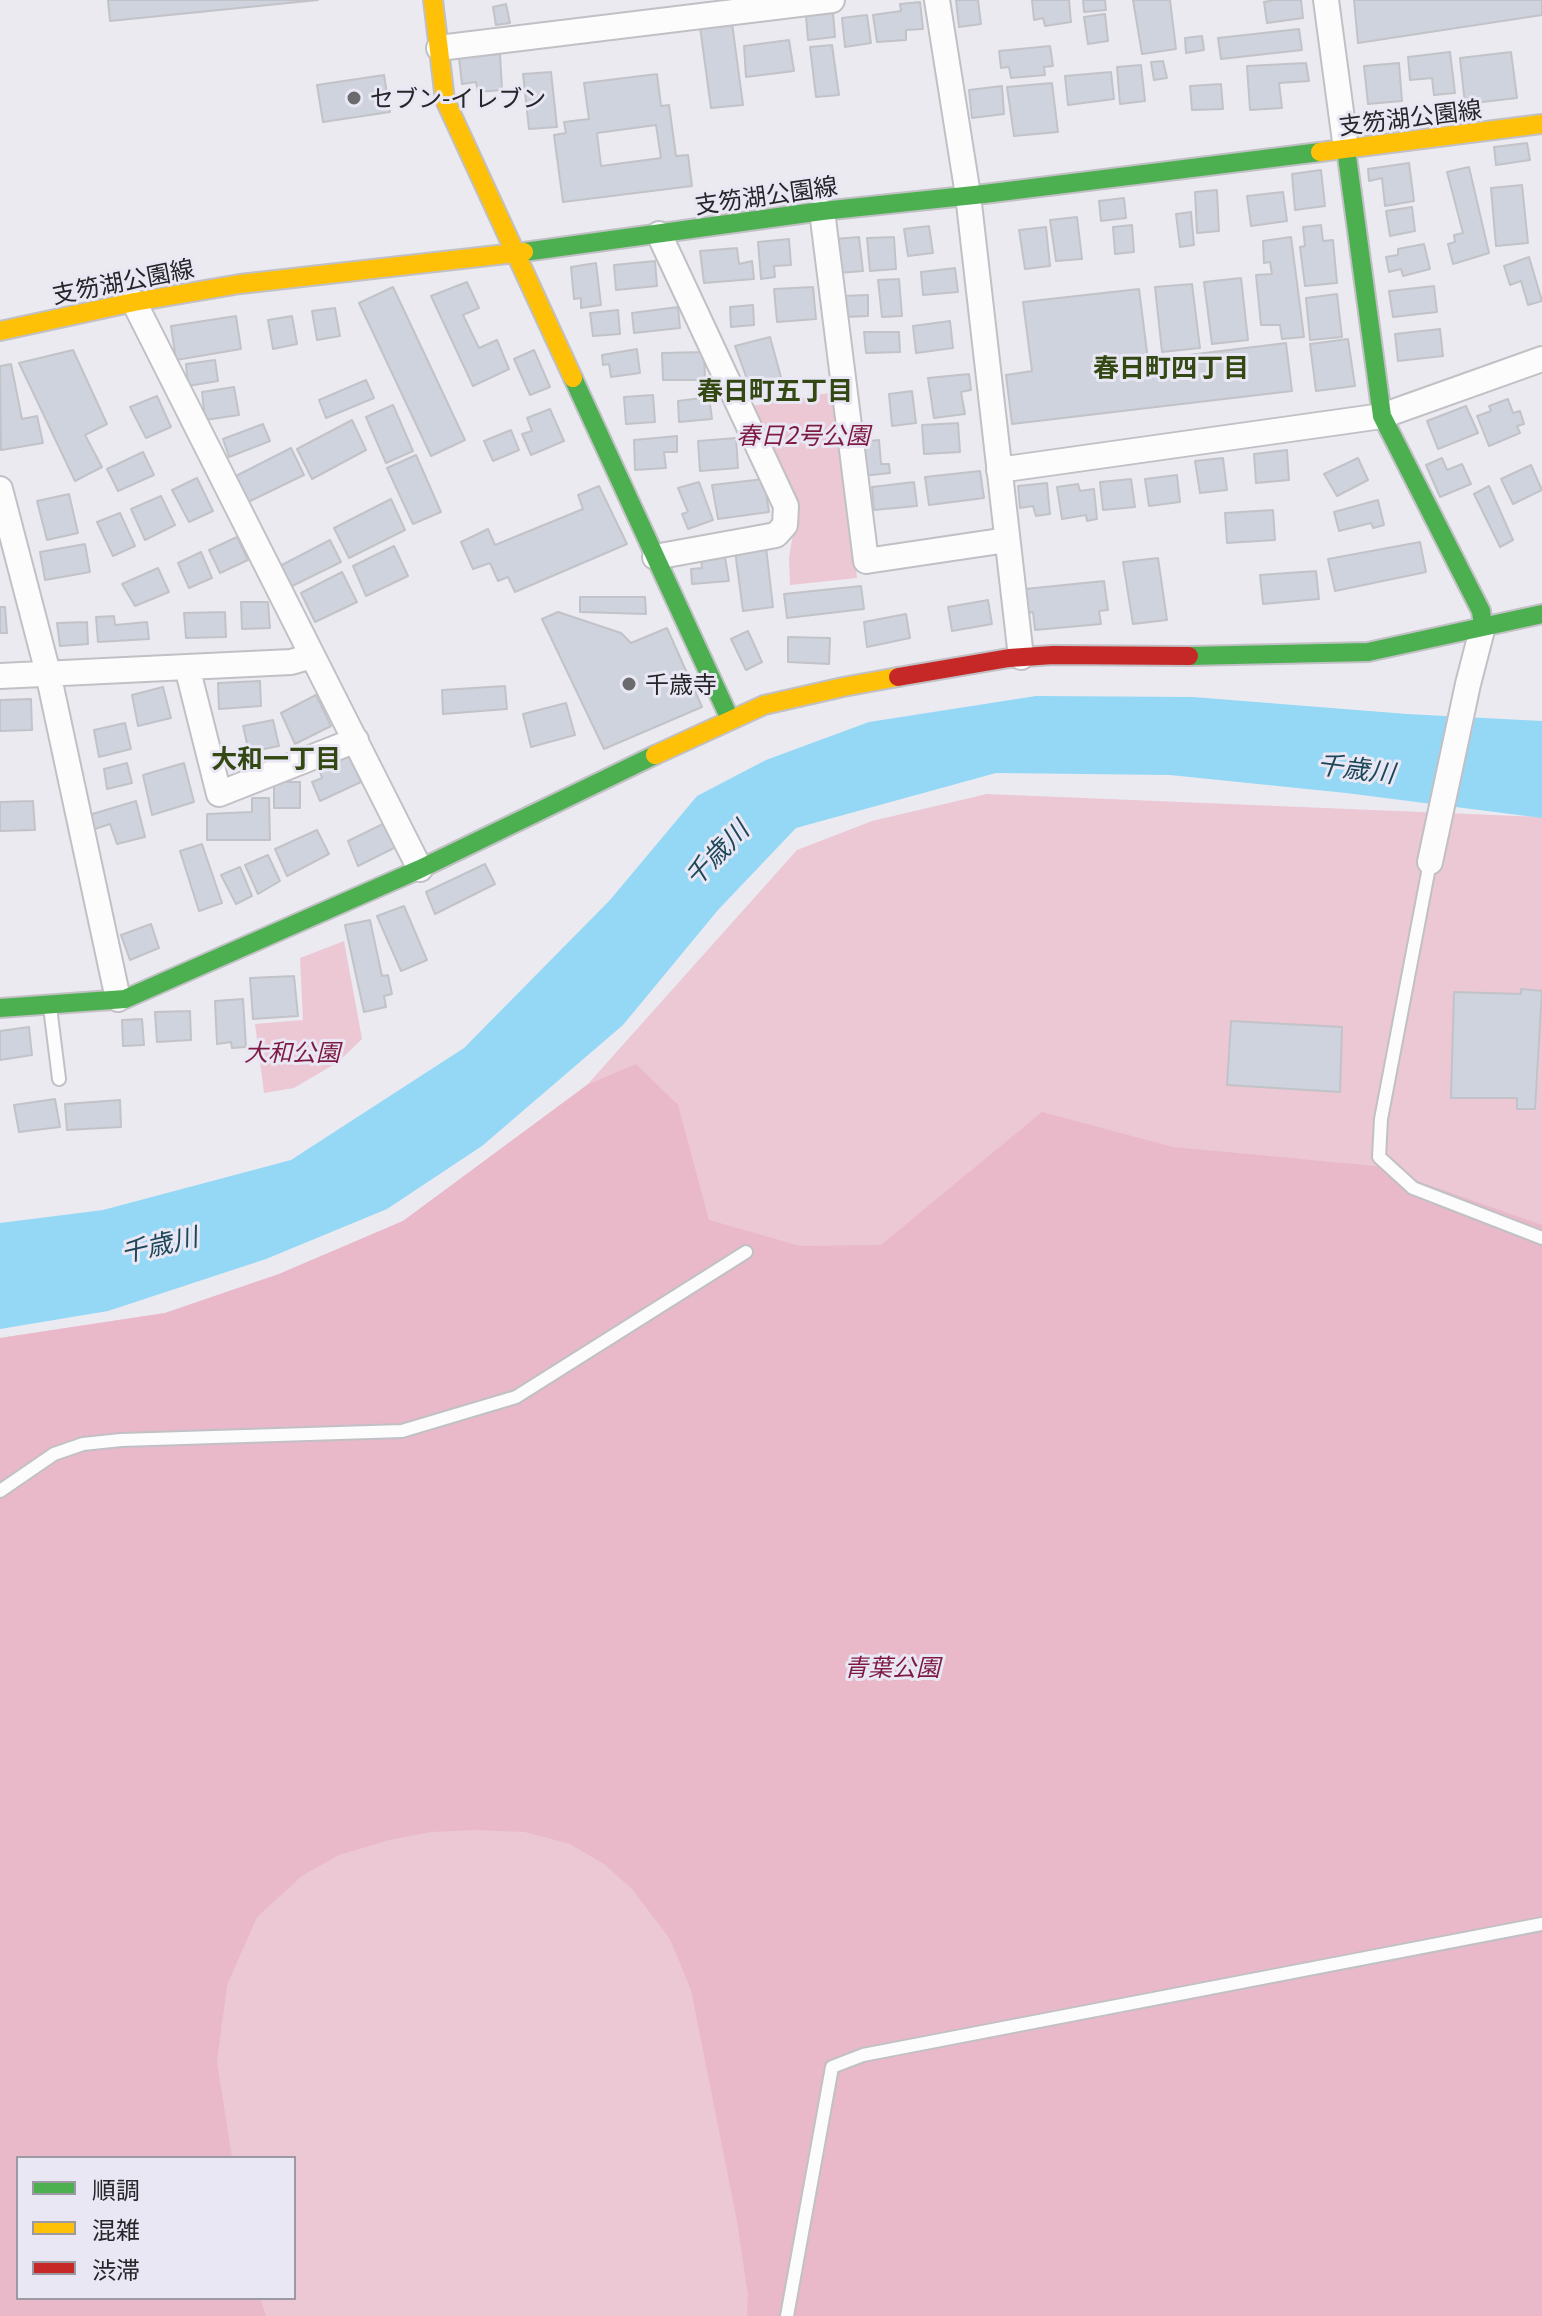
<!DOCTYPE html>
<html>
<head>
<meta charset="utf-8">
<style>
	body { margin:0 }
	#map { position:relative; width:1542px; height:2316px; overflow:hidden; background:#ebeaf0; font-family:Georgia,"Noto Sans JP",serif }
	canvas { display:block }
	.legend { position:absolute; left:16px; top:2156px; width:280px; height:144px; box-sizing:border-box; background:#e9e7f3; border:2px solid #9b99a2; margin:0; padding:10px 14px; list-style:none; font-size:24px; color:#262529 }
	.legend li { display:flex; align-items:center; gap:16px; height:40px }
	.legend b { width:40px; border:2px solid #9b99a2 }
</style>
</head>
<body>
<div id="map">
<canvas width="1542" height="2316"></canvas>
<ul class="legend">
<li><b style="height:10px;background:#4caf50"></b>順調</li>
<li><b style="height:10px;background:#ffc107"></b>混雑</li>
<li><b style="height:10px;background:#c62828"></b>渋滞</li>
</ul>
</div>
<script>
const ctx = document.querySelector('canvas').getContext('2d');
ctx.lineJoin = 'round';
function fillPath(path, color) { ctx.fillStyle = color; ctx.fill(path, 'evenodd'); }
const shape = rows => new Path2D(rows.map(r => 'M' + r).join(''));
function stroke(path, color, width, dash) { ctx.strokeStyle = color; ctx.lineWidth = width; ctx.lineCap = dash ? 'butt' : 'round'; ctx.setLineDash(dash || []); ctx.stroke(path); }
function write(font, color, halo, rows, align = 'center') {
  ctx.font = font + ' Georgia,"Noto Sans JP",serif'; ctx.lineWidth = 6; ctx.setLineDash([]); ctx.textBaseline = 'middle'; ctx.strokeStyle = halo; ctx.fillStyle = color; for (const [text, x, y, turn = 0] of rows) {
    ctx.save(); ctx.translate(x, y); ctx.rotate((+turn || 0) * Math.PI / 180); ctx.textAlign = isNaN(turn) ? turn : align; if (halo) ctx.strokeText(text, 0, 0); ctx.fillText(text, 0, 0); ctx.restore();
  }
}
fillPath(shape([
	[835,392,857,578,790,585,789,558,796,515,751,406],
	[987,794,1542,817,1542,2316,0,2316,0,1338,165,1313,279,1274,403,1221,587,1085,797,850,872,821],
	[18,2158,294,2158,294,2298,18,2298],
	[344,941,362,1039,338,1062,294,1088,264,1093,255,1024,303,1020,300,958]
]), '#ecc7d4');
fillPath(shape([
	[636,1064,678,1105,709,1220,800,1246,881,1245,1042,1112,1173,1147,1375,1166,1542,1225,1542,2316,747,2316,748,2295,737,2221,691,1990,670,1939,632,1889,604,1864,570,1844,525,1832,475,1830,431,1832,389,1840,339,1855,303,1875,257,1917,227,1985,217,2062,232,2158,18,2158,18,2298,260,2298,266,2316,0,2316,0,1338,165,1313,279,1274,403,1221,587,1085]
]), '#e9b9ca');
fillPath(shape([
	[1036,696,1193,697,1407,714,1542,721,1542,818,1346,793,1170,775,996,773,796,828,718,910,623,1025,482,1146,387,1209,266,1259,108,1311,0,1329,0,1223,103,1210,291,1160,464,1048,610,900,697,796,766,760,869,722]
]), '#94d8f6');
const building = shape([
	[108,0,318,0,110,21,108,0],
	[956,0,978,0,981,24,959,27,956,0],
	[1032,0,1069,0,1071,22,1045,26,1043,18,1034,20,1032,0],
	[1083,0,1105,0,1106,10,1084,12,1083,0],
	[1133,0,1170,0,1176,49,1142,54,1133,0],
	[1274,0,1301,0,1303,18,1267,23,1264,2,1274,0],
	[1354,0,1542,0,1542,15,1358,43,1354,0],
	[920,2,923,29,906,30,906,40,877,42,873,15,901,11,900,4,920,2],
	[506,4,510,23,496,25,493,7,506,4],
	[833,13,835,37,808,40,806,16,833,13],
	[1105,14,1108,41,1088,44,1084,17,1105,14],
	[867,15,871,43,845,47,842,18,867,15],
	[732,23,743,105,711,108,700,27,732,23],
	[1299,29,1302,50,1221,59,1218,38,1299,29],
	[1202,36,1204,50,1186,53,1185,38,1202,36],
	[789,40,794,71,746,77,744,46,789,40],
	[832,45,839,95,816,97,810,47,832,45],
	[1050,46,1053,66,1044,67,1045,75,1011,78,1009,67,1001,68,999,51,1050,46],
	[1450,52,1455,93,1434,95,1432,78,1410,80,1408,57,1450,52],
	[1511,52,1517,98,1465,104,1460,58,1511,52],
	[500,54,502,90,478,92,476,82,462,84,459,58,500,54],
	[1163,61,1167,78,1154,80,1151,62,1163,61],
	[1306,63,1309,81,1279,83,1282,108,1250,110,1247,66,1306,63],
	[1399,63,1402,101,1368,104,1364,66,1399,63],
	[1141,65,1145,101,1120,104,1117,67,1141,65],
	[551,72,557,127,529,129,523,74,551,72],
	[1111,72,1114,99,1068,105,1065,76,1111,72],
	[657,74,661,106,669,105,676,156,688,155,692,186,563,202,554,135,566,133,564,122,589,119,584,83,657,74],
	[384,75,390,112,323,122,317,85,384,75],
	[1052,83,1058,132,1014,136,1007,87,1052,83],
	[1221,84,1223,109,1192,110,1190,86,1221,84],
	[1002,86,1004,114,972,118,969,90,1002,86],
	[656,125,661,158,601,166,597,133,656,125],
	[1527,143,1530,160,1496,165,1494,147,1527,143],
	[1409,163,1414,201,1385,206,1382,178,1369,181,1368,169,1409,163],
	[1469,167,1489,253,1453,264,1448,244,1455,242,1454,235,1463,233,1447,172,1469,167],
	[1321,170,1325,206,1295,210,1292,174,1321,170],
	[1522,185,1528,243,1496,246,1491,188,1522,185],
	[1217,190,1219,231,1197,233,1195,192,1217,190],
	[1283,192,1287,221,1251,226,1247,196,1283,192],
	[1124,198,1126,218,1101,221,1099,201,1124,198],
	[1412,207,1415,231,1390,236,1386,211,1412,207],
	[1191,212,1194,245,1180,247,1176,214,1191,212],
	[1077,217,1082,259,1056,261,1050,220,1077,217],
	[1132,225,1134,252,1115,254,1113,227,1132,225],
	[1321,225,1323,241,1333,240,1337,283,1305,286,1300,247,1305,246,1303,227,1321,225],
	[929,226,933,253,908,256,904,229,929,226],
	[1046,227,1050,266,1025,269,1019,230,1046,227],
	[859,237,863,271,838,273,834,239,859,237],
	[894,237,896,269,870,271,867,238,894,237],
	[1291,237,1304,337,1282,339,1280,325,1261,325,1256,275,1272,274,1270,262,1264,263,1263,241,1291,237],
	[789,239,791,265,774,266,775,277,761,279,758,242,789,239],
	[1424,244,1430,269,1403,276,1401,269,1389,272,1386,257,1398,255,1398,249,1424,244],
	[737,248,739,264,752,261,754,279,704,283,700,251,737,248],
	[1529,257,1542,301,1528,305,1521,281,1510,285,1504,266,1529,257],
	[655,261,657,286,616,290,614,265,655,261],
	[596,263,601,305,581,308,581,298,574,299,571,267,596,263],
	[955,268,958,292,923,295,921,272,955,268],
	[1241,278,1248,340,1212,344,1204,282,1241,278],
	[899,279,902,316,882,317,878,280,899,279],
	[467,282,479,308,463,315,479,348,497,340,509,369,473,386,431,296,467,282],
	[1192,284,1200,348,1162,352,1155,287,1192,284],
	[1434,286,1437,312,1393,317,1389,291,1434,286],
	[393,287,465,440,431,456,359,303,393,287],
	[813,287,816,319,777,322,774,289,813,287],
	[1139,289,1148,360,1286,343,1292,391,1012,424,1006,375,1032,371,1023,302,1139,289],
	[1337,294,1342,337,1310,340,1306,298,1337,294],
	[868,295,868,316,844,317,843,296,868,295],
	[753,305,754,325,731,327,730,307,753,305],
	[678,307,680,328,634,333,632,313,678,307],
	[335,308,340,336,317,340,312,311,335,308],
	[618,310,620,334,593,336,590,313,618,310],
	[236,316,241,349,176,360,171,326,236,316],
	[292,316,297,344,273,349,268,320,292,316],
	[950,321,953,348,916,353,913,326,950,321],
	[1440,329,1443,356,1398,361,1395,334,1440,329],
	[864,332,899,332,900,352,866,353,864,332],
	[770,337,782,381,751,390,735,346,770,337],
	[1348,339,1355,386,1316,391,1310,344,1348,339],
	[637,349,640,373,611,377,609,364,603,365,602,355,637,349],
	[73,350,107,424,85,435,102,467,75,481,19,363,73,350],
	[534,350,550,387,530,395,514,359,534,350],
	[704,352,705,380,663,380,662,353,704,352],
	[215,360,218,381,188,386,186,364,215,360],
	[11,364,22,419,37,416,43,443,1,450,0,366,11,364],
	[969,374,971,390,961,392,965,414,934,418,928,378,969,374],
	[366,380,374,398,326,418,319,400,366,380],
	[234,387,239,415,205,420,202,392,234,387],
	[912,391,916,423,892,426,889,394,912,391],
	[653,395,655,422,626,424,624,397,653,395],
	[157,396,171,427,146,438,130,407,157,396],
	[709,397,712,419,679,422,678,401,709,397],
	[1508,399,1513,413,1520,411,1524,424,1517,426,1520,433,1489,446,1477,416,1491,411,1489,406,1508,399],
	[393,405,413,451,386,463,366,417,393,405],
	[1466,406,1478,433,1438,449,1427,421,1466,406],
	[550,409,564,441,531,455,522,434,532,431,527,418,550,409],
	[352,420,366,450,312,479,297,449,352,420],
	[958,423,960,452,924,454,922,425,958,423],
	[263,424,270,441,229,457,223,439,263,424],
	[511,430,519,450,493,461,484,441,511,430],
	[677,436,677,452,664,452,666,468,635,470,634,440,677,436],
	[736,438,738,468,700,471,698,441,736,438],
	[879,440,881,464,889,464,890,473,863,476,859,442,879,440],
	[291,448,304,475,246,503,234,477,291,448],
	[1287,450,1289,480,1256,483,1254,454,1287,450],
	[143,452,154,475,118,491,107,469,143,452],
	[416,455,441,512,413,524,387,468,416,455],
	[1223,458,1227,490,1200,493,1195,461,1223,458],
	[1358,458,1368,480,1337,496,1324,474,1358,458],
	[1442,458,1447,470,1462,464,1471,484,1440,497,1426,465,1442,458],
	[1531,465,1542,490,1513,504,1501,479,1531,465],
	[980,471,984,498,929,505,925,477,980,471],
	[1177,475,1180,502,1149,506,1145,479,1177,475],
	[197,478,213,511,189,522,172,490,197,478],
	[764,479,769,512,718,519,712,485,764,479],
	[1131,479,1135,507,1103,510,1100,482,1131,479],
	[699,482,713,520,688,529,682,514,688,512,678,488,699,482],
	[914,482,917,506,874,510,872,487,914,482],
	[1047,483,1050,514,1036,516,1033,506,1020,508,1018,486,1047,483],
	[1078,484,1080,491,1094,489,1097,519,1087,521,1086,515,1062,519,1057,487,1078,484],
	[599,486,627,544,515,592,508,577,498,581,490,563,473,569,461,542,488,529,495,545,583,509,578,495,599,486],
	[1489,486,1513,540,1500,547,1474,494,1489,486],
	[69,494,78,533,47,540,37,501,69,494],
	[161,496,175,525,145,540,131,509,161,496],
	[391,499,405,530,349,558,334,528,391,499],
	[1378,500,1384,525,1373,528,1371,523,1339,531,1334,512,1378,500],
	[1273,510,1275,540,1227,543,1225,513,1273,510],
	[120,513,135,546,113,556,97,522,120,513],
	[237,537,248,560,220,573,209,550,237,537],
	[330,540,341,562,290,587,280,566,330,540],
	[1420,542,1426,572,1335,591,1328,559,1420,542],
	[85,544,90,572,45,580,40,552,85,544],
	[394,546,408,576,366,596,353,566,394,546],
	[766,547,773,607,743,611,735,551,766,547],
	[201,552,212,578,189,588,178,563,201,552],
	[725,557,729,581,692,584,691,569,702,568,701,560,725,557],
	[1158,558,1167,620,1133,624,1123,562,1158,558],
	[158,568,169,592,135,606,122,584,158,568],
	[1316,571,1319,599,1263,604,1260,575,1316,571],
	[342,572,357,602,315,622,301,593,342,572],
	[1104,581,1108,610,1099,611,1101,624,1035,630,1033,612,1028,613,1025,589,1104,581],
	[861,586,864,609,787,618,784,594,861,586],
	[580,597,645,597,646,614,580,612,580,597],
	[988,600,992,624,952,631,948,607,988,600],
	[241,602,268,602,270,628,242,629,241,602],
	[0,607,5,607,7,633,0,633,0,607],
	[225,612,226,637,186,638,184,613,225,612],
	[558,612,621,633,631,643,667,628,702,707,604,749,542,619,558,612],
	[906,614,910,638,867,647,864,622,906,614],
	[114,616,115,625,147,622,149,639,98,642,96,617,114,616],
	[87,622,88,644,60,646,57,623,87,622],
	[748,631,762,662,746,670,731,639,748,631],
	[788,637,830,638,829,664,788,662,788,637],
	[260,681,261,706,219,709,218,683,260,681],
	[505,686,507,709,443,714,442,690,505,686],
	[163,687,171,718,138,726,132,695,163,687],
	[316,695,331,726,295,744,281,713,316,695],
	[31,699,32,730,0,731,0,700,31,699],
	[566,703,575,735,531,747,523,714,566,703],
	[273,720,279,746,249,752,243,726,273,720],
	[125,723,131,749,99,757,94,730,125,723],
	[349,753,361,782,320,801,312,782,322,778,318,766,349,753],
	[127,763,132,783,107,789,104,769,127,763],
	[184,763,194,802,152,815,143,775,184,763],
	[274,782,300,782,300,808,274,808,274,782],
	[252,798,269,798,270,840,207,840,207,814,252,812,252,798],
	[33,801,35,830,0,831,0,802,33,801],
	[136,801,145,837,117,844,110,824,92,830,89,815,136,801],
	[385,823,396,847,358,866,348,841,385,823],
	[317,830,329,854,287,876,275,849,317,830],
	[202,844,222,903,199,911,180,851,202,844],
	[268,855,280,881,258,894,245,865,268,855],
	[485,864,495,884,435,914,426,892,485,864],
	[240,867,252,896,236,904,221,875,240,867],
	[404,906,427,960,401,971,377,916,404,906],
	[370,920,382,976,388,975,392,994,384,996,386,1007,364,1012,345,925,370,920],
	[151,924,159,948,130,960,121,935,151,924],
	[294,976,298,1016,253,1019,250,978,294,976],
	[1521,989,1542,991,1535,1109,1517,1109,1517,1098,1451,1098,1454,992,1521,994,1521,989],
	[243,999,246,1047,232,1048,231,1042,217,1044,215,1001,243,999],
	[190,1011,191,1040,157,1042,155,1012,190,1011],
	[142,1019,144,1045,123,1046,122,1020,142,1019],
	[1231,1021,1342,1027,1340,1092,1227,1085,1231,1021],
	[29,1027,32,1055,0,1060,0,1031,29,1027],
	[55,1099,60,1127,19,1132,14,1105,55,1099],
	[120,1100,121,1127,67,1130,65,1104,120,1100]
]);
fillPath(building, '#cfd3dd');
stroke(building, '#c2c3c8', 2);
const lane = shape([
	[1430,862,1381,1119,1379,1157,1413,1188,1542,1238],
	[50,1007,59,1079],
	[0,1491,54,1454,83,1444,121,1440,402,1431,516,1397,746,1252],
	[787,2316,832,2067,863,2055,1542,1924]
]);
const street = shape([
	[937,0,968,195,1021,657],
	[1326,0,1346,149],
	[439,48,832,0],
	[822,211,866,561,1007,540],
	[134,302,420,869],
	[999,470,1382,416,1542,359],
	[0,489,48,673,118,999],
	[655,557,776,535,785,525,786,506,659,234],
	[187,667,219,794,356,740],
	[0,676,291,662,312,656],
	[1430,862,1468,684,1483,626]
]);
const fast = shape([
	[1346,149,1382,416,1481,611,1483,626],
	[524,252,822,211,984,194,1320,152],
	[573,378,730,719],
	[1189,656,1368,652,1542,614],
	[0,1008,125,999,420,869,655,755]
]);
const slow = shape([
	[433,0,445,100,573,378],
	[1320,152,1542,124],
	[0,331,134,302,240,284,524,252],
	[655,755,764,705,843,687,898,677]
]);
const jam = shape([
	[898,677,1009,658,1053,655,1189,656]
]);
stroke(lane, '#c1c0c5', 16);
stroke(street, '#c1c0c5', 28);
stroke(fast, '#c1c0c5', 22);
stroke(slow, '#c1c0c5', 22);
stroke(jam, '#c1c0c5', 22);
stroke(lane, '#fcfcfd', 12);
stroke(street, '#fcfcfd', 24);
stroke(fast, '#4caf50', 18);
stroke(slow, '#ffc107', 18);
stroke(jam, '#c62828', 18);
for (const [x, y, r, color] of [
	[354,98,8,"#6b6a6f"],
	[629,684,8,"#6b6a6f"]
]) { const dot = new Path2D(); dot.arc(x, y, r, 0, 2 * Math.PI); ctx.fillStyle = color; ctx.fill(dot); stroke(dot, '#e9e7f3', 3); }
write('24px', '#262529', '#e9e7f3', [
	["セブン-イレブン",370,98],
	["千歳寺",645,684]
], 'left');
write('24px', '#262529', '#e9e7f3', [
	["支笏湖公園線",1410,117,-7],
	["支笏湖公園線",766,195,-8],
	["支笏湖公園線",123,281,-11]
]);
write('italic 24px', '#7e1942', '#e9e7f3', [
	["春日2号公園",803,435],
	["大和公園",292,1052],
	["青葉公園",892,1667]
]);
write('bold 26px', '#344814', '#e9e7f3', [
	["春日町四丁目",1171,367],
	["春日町五丁目",775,390],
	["大和一丁目",276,758]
]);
write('italic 26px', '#1e485a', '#e9e7f3', [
	["千歳川",1356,768,7],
	["千歳川",716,853,-46],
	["千歳川",159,1244,-13]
]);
</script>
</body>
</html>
